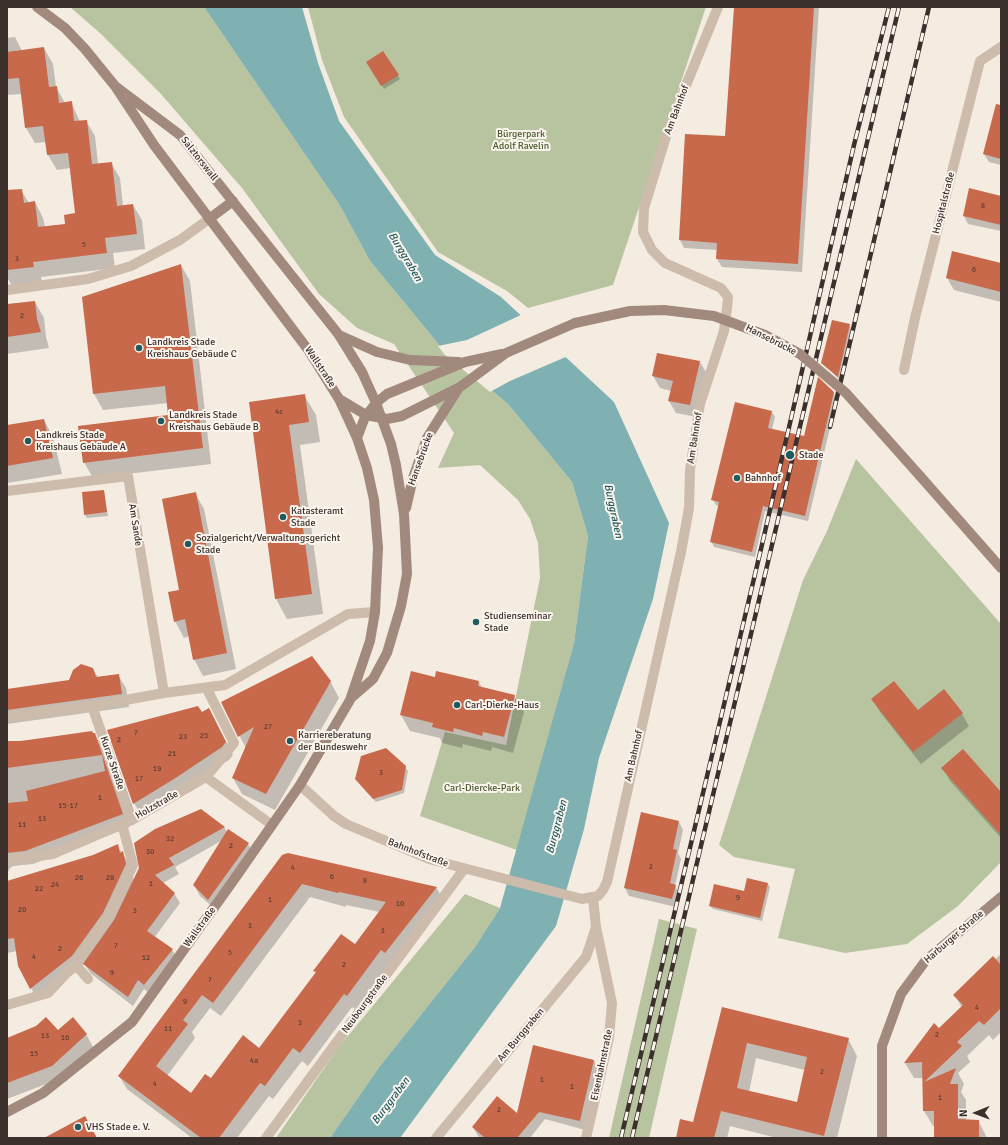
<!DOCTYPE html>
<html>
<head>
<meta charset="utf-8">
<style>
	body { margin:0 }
	#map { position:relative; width:1008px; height:1145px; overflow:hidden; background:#f4ebe1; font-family:Signika,sans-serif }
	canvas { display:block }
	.frame { position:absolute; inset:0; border:8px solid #3b302b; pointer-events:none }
	.north { position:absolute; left:956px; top:1093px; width:40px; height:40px; -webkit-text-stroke:3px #fbf5ee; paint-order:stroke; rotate:269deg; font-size:11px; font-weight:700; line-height:16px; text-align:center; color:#3b302b }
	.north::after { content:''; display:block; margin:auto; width:14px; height:18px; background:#3b302b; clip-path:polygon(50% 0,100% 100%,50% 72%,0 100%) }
</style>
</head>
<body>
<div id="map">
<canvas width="1008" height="1145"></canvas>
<div class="frame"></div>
<div class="north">N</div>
</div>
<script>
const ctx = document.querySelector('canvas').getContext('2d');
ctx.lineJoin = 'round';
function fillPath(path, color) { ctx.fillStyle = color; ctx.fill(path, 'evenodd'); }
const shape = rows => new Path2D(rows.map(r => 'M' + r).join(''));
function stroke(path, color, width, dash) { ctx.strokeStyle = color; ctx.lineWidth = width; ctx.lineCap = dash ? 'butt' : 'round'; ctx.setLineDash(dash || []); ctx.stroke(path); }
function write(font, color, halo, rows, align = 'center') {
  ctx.font = font + ' Signika,sans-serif'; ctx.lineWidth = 4; ctx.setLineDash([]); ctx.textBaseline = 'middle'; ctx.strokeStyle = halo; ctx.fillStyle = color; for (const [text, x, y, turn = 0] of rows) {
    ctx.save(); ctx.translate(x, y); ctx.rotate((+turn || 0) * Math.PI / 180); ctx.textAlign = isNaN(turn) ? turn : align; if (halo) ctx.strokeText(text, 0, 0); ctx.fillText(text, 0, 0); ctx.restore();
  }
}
fillPath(shape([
	[70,7,204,7,339,204,370,261,445,352,508,404,572,482,588,536,574,643,517,850,420,816,445,732,506,745,540,578,538,543,530,519,518,500,480,465,438,468,454,433,394,344,357,328,319,294,242,188,161,94,100,33],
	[308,7,706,7,613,285,528,308,507,291,438,252,344,117,322,60],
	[856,459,1001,624,1001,862,958,906,907,944,845,953,778,938,795,869,734,857,719,845,803,580,827,531],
	[465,894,500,908,475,947,380,1066,330,1138,276,1138,338,1048],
	[659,919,697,929,649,1138,609,1138]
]), '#b8c4a0');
fillPath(shape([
	[204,7,302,7,318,63,339,121,435,255,501,297,614,402,669,523,653,599,599,758,584,829,556,926,400,1138,330,1138,380,1066,475,947,500,908,574,643,588,536,572,482,508,404,445,352,370,261,339,204]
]), '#7fb0b2');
fillPath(shape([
	[523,314,568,356,510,381,490,392,444,354,438,346,467,340]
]), '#f4ebe1');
fillPath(shape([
	[735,7,819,7,802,272,722,267,717,259,718,250,684,248,680,240,686,135,726,138],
	[15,37,22,51,44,48,53,64,56,87,65,103,71,102,80,122,86,121,95,136,98,164,111,163,120,178,123,206,133,205,142,220,145,249,113,253,115,268,41,277,42,282,12,286,7,277,7,191,21,190,29,203,35,202,43,218,45,227,66,225,76,214,70,168,57,170,48,155,46,142,35,143,26,128,22,94,7,95,7,38],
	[383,52,400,79,384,89,367,62],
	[1001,126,1001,165,989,162,984,154],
	[1001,197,1001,231,968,224,964,216],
	[1001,264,1001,302,954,290,947,278],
	[181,265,190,281,211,464,93,478,84,462,169,416,168,403,103,410,94,394],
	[35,302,44,318,46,337,49,348,7,354,7,305],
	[849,325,851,328,840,380,822,363],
	[700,362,707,374,697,417,676,413,669,401,671,391,660,388,653,376],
	[833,392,837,398,808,521,765,511,755,557,714,547,711,541,719,506,716,505,713,500,772,412,775,417,772,429,804,437],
	[304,395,316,415,320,442,300,445,323,614,287,619,276,599,250,403],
	[44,420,53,437,62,474,7,483,7,426],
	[104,491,108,516,87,518,85,515],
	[195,493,204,509,236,669,203,676,194,659,189,636,184,638,175,621],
	[93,669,98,677,118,675,126,688,129,707,7,724,7,690,70,681],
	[437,672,479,682,482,688,514,696,524,712,513,753,492,747,491,751,463,744,462,748,442,743,440,738,410,731,401,715,435,678],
	[330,681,339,698,275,810,242,794,233,778,246,748,222,703],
	[873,699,918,711,962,714,969,726,921,764,880,712],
	[209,709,233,755,229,760,141,815,134,803,202,713],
	[94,734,102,747,130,827,33,864,13,866,10,868,7,874,7,742],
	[405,767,408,771,404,793,376,802,359,783],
	[943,768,1001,793,1001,838,950,781],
	[679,822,683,830,678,853,681,859,675,886,679,893,676,907,629,896,625,888],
	[224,827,227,832,248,844,254,854,215,909,200,896,194,885,221,841,175,867,179,874,163,883,174,893,180,903,154,938,172,950,178,959,150,994,144,989,133,1006,90,973,84,963,80,969,38,1001,19,965,17,951,7,953,7,882,93,856,117,845,130,865,134,881,140,868],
	[283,856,436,887,444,901,389,963,355,1009,352,1007,308,1066,302,1061,273,1099,269,1096,237,1138,192,1138,127,1089,119,1076],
	[310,897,346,907,346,905,380,912,355,945,315,971,316,973,259,1049,211,1079,191,1094,167,1076,195,1038,192,1032,210,1008,221,1016],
	[768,884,770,887,762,921,713,909,710,906],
	[1001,954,1001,1032,993,1040,989,1035,967,1056,970,1062,958,1073,964,1084,961,1092,966,1100,966,1120,978,1120,987,1138,935,1138,935,1126,933,1126,924,1111,923,1078,914,1078,905,1063,934,1025,939,1029,962,1008,955,995],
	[723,1008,848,1039,857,1056,837,1138,777,1138,730,1126,727,1138,677,1138,694,1123],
	[756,1058,805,1070,798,1103,749,1092],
	[58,1031,86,1034,93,1047,59,1079,7,1099,7,1039],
	[594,1060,599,1070,585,1130,545,1119,530,1138,480,1138,478,1136,473,1127,518,1115]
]), '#0003');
fillPath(shape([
	[734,7,814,7,798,264,716,259,717,243,679,240,685,134,725,136],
	[44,47,49,87,57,86,59,103,72,101,74,121,87,120,92,164,112,162,117,206,133,204,137,234,105,238,107,253,33,262,34,267,7,270,7,190,22,189,24,203,35,201,38,227,65,224,64,215,75,213,68,153,47,155,43,126,25,128,19,78,7,79,7,52],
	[383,51,399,75,381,86,366,62],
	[996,104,1001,105,1001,159,983,154],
	[969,188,1001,196,1001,225,963,216],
	[952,251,1001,263,1001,292,946,278],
	[181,264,203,448,83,463,78,426,168,415,165,386,93,394,82,297],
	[35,301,37,319,41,332,7,337,7,304],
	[832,320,850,324,838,377,821,363],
	[657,353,700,361,690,405,668,401,673,381,652,376],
	[818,377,834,392,805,516,763,506,752,552,710,542,719,502,711,500,735,402,772,411,768,428,804,436],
	[305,394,309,422,289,425,312,594,275,599,249,402],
	[44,419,53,458,7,466,7,425],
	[104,490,107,512,84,515,82,492],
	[196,492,227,653,193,660,185,619,174,622,168,592,179,590,162,499],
	[312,656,331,681,266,794,232,778,254,727,238,737,221,702],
	[81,664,93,668,96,677,119,674,122,694,7,710,7,689,69,680,73,670],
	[411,671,435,677,436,671,479,681,478,686,515,695,504,737,483,732,482,736,454,728,453,732,432,727,433,723,400,715],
	[894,681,918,710,944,689,963,713,913,752,871,699],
	[198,706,202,712,209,708,226,742,222,747,174,779,133,804,107,730],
	[92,731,93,733,95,733,123,814,25,851,7,853,7,803,28,801,26,791,105,771,102,755,7,768,7,741,21,741],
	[386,748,406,766,402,790,373,799,355,779,361,756],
	[963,749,1001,792,1001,835,941,768],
	[201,809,225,827,169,858,174,865,155,875,175,893,147,931,173,949,144,985,138,980,128,997,83,964,114,920,139,868,134,843,155,829],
	[641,812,679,821,673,849,677,850,670,883,676,885,672,899,624,888],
	[228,829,249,843,208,900,193,885],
	[118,844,120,853,123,851,126,864,103,913,72,956,30,989,18,966,14,938,7,939,7,881,93,855],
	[288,853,437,887,385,953,381,950,347,996,344,994,300,1053,293,1048,265,1086,260,1083,219,1138,201,1138,118,1076,282,855],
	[302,884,338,893,339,892,386,902,355,944,341,934,313,971,316,972,259,1048,243,1035,211,1078,205,1074,191,1093,156,1066,188,1024,183,1020,202,995,213,1003],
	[747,878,768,883,760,918,709,906,714,884,744,891],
	[993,956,1001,965,1001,1008,984,1025,979,1021,957,1042,962,1046,924,1082,956,1068,950,1084,958,1084,958,1119,979,1120,979,1138,934,1138,934,1111,923,1111,922,1062,904,1063,934,1023,939,1028,963,1005,953,995],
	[722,1007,849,1038,824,1136,721,1111,714,1138,676,1138,680,1119,693,1122],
	[747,1043,807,1057,797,1102,737,1088],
	[46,1017,58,1030,73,1017,87,1034,52,1066,7,1083,7,1038,36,1026],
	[533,1045,594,1060,580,1121,539,1112,517,1138,485,1138,472,1127,497,1096,517,1113],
	[85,1116,97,1138,44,1138]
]), '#c8694b');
stroke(shape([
	[92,706,132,820],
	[206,777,272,825],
	[7,860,53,854,132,820,206,777,234,743,207,689],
	[75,964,109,916,133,865,122,824]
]), '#cdbbac', 10);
stroke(shape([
	[7,290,88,279,131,266,180,240,209,219],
	[904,370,915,318,980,61,1001,47],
	[7,491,128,476,164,693],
	[7,717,92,706,164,693,225,685,348,614,375,612],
	[300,785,334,816,346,824,429,859,582,899,598,896,603,890,607,882,681,552,689,508,690,470,700,404,724,331,727,308,728,297,721,288,665,263,652,250,643,232,644,208,669,127,718,7],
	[7,1005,48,993,75,964,88,979],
	[266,1138,464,869],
	[436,1138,586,957,596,927],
	[586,1138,609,1038,612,1003,596,927,593,898]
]), '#cdbbac', 10);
stroke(shape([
	[37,7,65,28,85,49,115,86,180,135,339,335,362,372,376,403,391,444,396,465,404,514,407,574,401,606,387,653,373,679,351,698],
	[209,219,233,201],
	[339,335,377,352,410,360,459,362],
	[341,400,366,415,387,419,402,416,460,387,506,353,575,323],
	[357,438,365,417,376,403,387,394,465,362,502,354],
	[920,476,1001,568],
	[406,508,413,478,427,438,458,389],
	[7,1112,43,1093,132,1022,233,881,300,785,350,700,370,641,375,612,378,548,374,500,367,468,357,438,339,399,309,351,154,145,115,86],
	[882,1138,882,1046,901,994,926,960,1001,897]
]), '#a18a7d', 10);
const rail = shape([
	[830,427,929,7],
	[621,1138,761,549,854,145,889,7],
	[632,1138,899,7]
]);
stroke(rail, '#3b302b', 4.5);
stroke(rail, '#fbf5ee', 3, [9]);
stroke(shape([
	[575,323,630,311,664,310,714,316,765,335,800,354,846,393,920,476]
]), '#a18a7d', 10);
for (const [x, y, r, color] of [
	[139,348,4,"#1f5a5e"],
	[161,421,4,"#1f5a5e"],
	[28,441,4,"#1f5a5e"],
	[790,455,5,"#1f5a5e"],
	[737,478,4,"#1f5a5e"],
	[283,517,4,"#1f5a5e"],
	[188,544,4,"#1f5a5e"],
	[476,622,4,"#1f5a5e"],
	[457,705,4,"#1f5a5e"],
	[290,741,4,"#1f5a5e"],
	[78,1127,4,"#1f5a5e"]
]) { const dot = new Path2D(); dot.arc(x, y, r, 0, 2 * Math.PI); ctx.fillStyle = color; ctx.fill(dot); stroke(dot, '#fbf5ee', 1.5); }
write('8px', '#5e3e33', null, [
	["8",983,206],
	["5",84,245],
	["3",17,259],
	["6",974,270],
	["2",22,316],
	["4c",279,412],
	["27",268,727],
	["7",136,733],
	["25",204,736],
	["23",183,737],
	["2",119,740],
	["21",172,754],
	["19",157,769],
	["3",381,773],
	["17",139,779],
	["1",100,798],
	["15-17",68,806],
	["13",42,819],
	["11",22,825],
	["32",170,839],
	["2",231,846],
	["30",150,852],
	["2",651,867],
	["4",293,868],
	["6",332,877],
	["26",79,878],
	["28",110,878],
	["8",365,881],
	["1",151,884],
	["24",55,885],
	["22",39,889],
	["9",738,898],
	["1",270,900],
	["10",400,904],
	["20",22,910],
	["3",135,911],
	["3",250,926],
	["1",383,931],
	["7",116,946],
	["2",60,949],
	["5",230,953],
	["4",34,957],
	["12",146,958],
	["2",344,965],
	["9",112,973],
	["7",210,980],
	["9",185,1002],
	["4",977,1008],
	["3",300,1023],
	["11",168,1029],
	["2",937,1035],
	["13",45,1036],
	["16",65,1038],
	["15",34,1054],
	["4a",254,1061],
	["2",822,1072],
	["1",542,1080],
	["4",155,1084],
	["1",572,1087],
	["1",940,1098],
	["2",499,1110]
]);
write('10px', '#3b302b', '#fbf5ee', [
	["Am Bahnhof",677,110,-69],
	["Salztorswall",199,159,52],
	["Hospitalstraße",944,203,-76],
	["Hansebrücke",771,340,27],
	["Wallstraße",320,367,56],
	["Am Bahnhof",695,438,-81],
	["Hansebrücke",421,459,-70],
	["Am Sande",135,525,81],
	["Am Bahnhof",634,756,-77],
	["Kurze Straße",112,763,71],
	["Holzstraße",157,805,-30],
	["Bahnhofstraße",418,853,21],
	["Wallstraße",200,927,-54],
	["Harburger Straße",954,937,-41],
	["Neubourgstraße",365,1004,-54],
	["Am Burggraben",521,1035,-50],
	["Eisenbahnstraße",602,1065,-78]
]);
write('10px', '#4a5a2e', '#fbf5ee', [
	["Bürgerpark",521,134],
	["Adolf Ravelin",521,146],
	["Carl-Diercke-Park",482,788]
]);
write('10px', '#3b302b', '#fbf5ee', [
	["Landkreis Stade",147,342],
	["Kreishaus Gebäude C",147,354],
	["Landkreis Stade",169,415],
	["Kreishaus Gebäude B",169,427],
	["Landkreis Stade",36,435],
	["Kreishaus Gebäude A",36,447],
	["Stade",799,455],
	["Bahnhof",745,478],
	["Katasteramt",291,511],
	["Stade",291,523],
	["Sozialgericht/Verwaltungsgericht",196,538],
	["Stade",196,550],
	["Studienseminar",484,616],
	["Stade",484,628],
	["Carl-Dierke-Haus",465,705],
	["Karriereberatung",298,735],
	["der Bundeswehr",298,747],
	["VHS Stade e. V.",86,1127]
], 'left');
write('italic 11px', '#1f5a5e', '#fbf5ee', [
	["Burggraben",405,257,59],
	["Burggraben",613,511,78],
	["Burggraben",557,827,-75],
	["Burggraben",391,1101,-53]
]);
</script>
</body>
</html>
